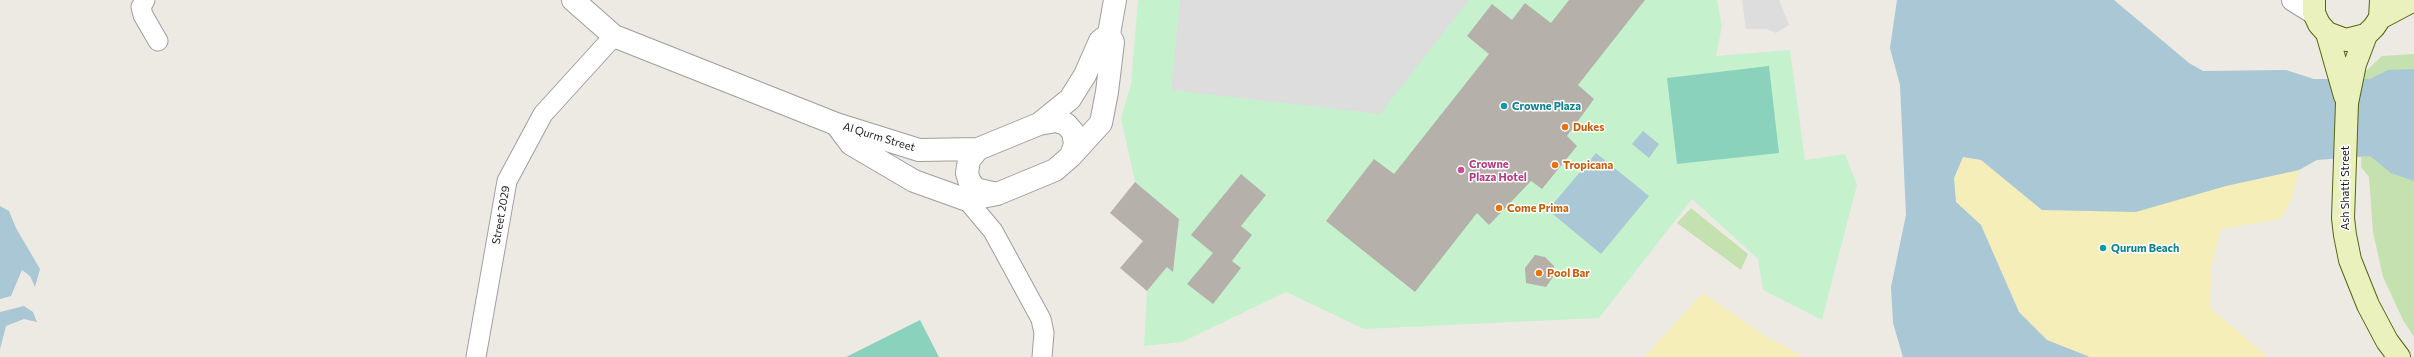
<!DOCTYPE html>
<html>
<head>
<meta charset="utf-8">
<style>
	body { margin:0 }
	canvas { display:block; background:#edeae4 }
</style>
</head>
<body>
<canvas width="2414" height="357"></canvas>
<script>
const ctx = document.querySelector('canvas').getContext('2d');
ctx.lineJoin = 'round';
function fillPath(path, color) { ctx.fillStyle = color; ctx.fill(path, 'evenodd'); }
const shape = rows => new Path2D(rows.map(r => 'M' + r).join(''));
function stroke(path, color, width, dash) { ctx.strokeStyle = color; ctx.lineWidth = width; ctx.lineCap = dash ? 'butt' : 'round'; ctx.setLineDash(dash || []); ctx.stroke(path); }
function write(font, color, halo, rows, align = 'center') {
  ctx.font = font + ' Commissioner,sans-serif'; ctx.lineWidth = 3; ctx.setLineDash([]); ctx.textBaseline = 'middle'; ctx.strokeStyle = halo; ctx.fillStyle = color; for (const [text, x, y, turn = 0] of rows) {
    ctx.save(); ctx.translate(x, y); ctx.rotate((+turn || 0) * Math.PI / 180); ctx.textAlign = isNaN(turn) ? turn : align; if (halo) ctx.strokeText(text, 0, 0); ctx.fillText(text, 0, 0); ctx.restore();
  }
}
fillPath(shape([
	[2414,54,2414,337,2403,320,2383,277,2373,232,2369,177,2361,167,2364,73,2382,56],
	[1691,208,1748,254,1741,270,1677,223]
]), '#c4e1af');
fillPath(shape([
	[1963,157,1981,160,2042,210,2062,210,2226,186,2299,170,2292,199,2281,219,2221,229,2211,269,2210,308,2268,357,2090,357,2047,340,2019,312,1981,225,1956,202,1954,178],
	[1703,293,1764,335,1804,357,1644,357]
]), '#f5eeb9');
fillPath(shape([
	[1138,0,1717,0,1722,26,1716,56,1790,50,1805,160,1845,154,1857,185,1822,320,1763,290,1758,259,1692,199,1599,318,1364,329,1286,292,1182,342,1144,346,1147,291,1175,258,1179,219,1135,182,1121,118,1131,84]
]), '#c5f2cd');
fillPath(shape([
	[1769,66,1779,153,1677,164,1667,78],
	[920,320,939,357,846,357]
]), '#8bd2bd');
fillPath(shape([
	[1180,0,1469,0,1380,114,1171,90],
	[1742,0,1779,0,1789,25,1776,33,1766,29,1746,29]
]), '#ddd');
fillPath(shape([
	[1897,0,2114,0,2189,63,2203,71,2286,70,2314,79,2370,79,2388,70,2414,69,2414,181,2391,173,2370,156,2317,160,2299,170,2226,186,2136,212,2042,210,1981,160,1963,157,1954,178,1956,202,1981,225,2019,312,2047,340,2090,357,1903,357,1893,323,1891,287,1906,215,1900,85,1890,48],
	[1643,131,1659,144,1649,158,1632,144],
	[1596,153,1649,196,1601,254,1548,210],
	[0,206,9,211,16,228,40,269,35,287,30,276,22,270,11,296,0,299],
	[24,306,33,312,37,322,24,319,6,326,0,349,0,312]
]), '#a9c7d5');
fillPath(shape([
	[1569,0,1645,0,1578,85,1594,99,1567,136,1577,146,1542,189,1531,181,1489,225,1477,213,1415,292,1326,221,1374,159,1394,174,1489,54,1467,36,1492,4,1512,20,1525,3,1551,23],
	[1241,174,1266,195,1241,226,1252,235,1232,261,1241,268,1213,304,1187,284,1213,253,1191,235],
	[1135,182,1179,219,1173,272,1167,267,1147,291,1120,268,1143,241,1110,213],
	[1535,255,1545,257,1554,266,1553,277,1546,287,1526,283,1525,268]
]), '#b5b0aa');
const minor = shape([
	[145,0,141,7,143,15,158,41],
	[967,200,993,231,1041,319,1044,333,1042,357],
	[476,357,507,181,543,114,614,36]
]);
const tertiary = shape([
	[573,0,614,36,836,124,919,150,978,149,1039,124,1070,99,1085,75,1100,41,1109,34],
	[2293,0,2314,13],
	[836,124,851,144,914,181,967,200,997,194,1055,170,1071,156,1101,123,1107,92,1113,42,1109,34,1115,0],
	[1039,124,1056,121,1066,124,1073,132,1075,144,1071,156],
	[978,149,969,160,967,173,969,180,975,189,997,194]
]);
const secondary = shape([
	[2314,0,2314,13,2319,24,2327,33,2346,40,2366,35,2374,27,2380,18,2381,0],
	[2380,18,2414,0],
	[2327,33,2345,96],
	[2366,35,2355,64,2347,103,2343,218,2345,235,2350,260,2368,305,2387,341,2399,357]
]);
stroke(minor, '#9e9e9e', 21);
stroke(tertiary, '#9e9e9e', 24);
stroke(secondary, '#556512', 24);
stroke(minor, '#fff', 19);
stroke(tertiary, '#fff', 22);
stroke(secondary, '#eaf1bd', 22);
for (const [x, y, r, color] of [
	[1504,106,4,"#0f9aa8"],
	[1565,127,4,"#e8710a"],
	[1555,165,4,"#e8710a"],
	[1461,170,4,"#d1479c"],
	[1499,208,4,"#e8710a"],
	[2103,248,4,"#0f9aa8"],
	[1539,273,4,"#e8710a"]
]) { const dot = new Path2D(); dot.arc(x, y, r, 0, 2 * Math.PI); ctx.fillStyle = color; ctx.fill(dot); stroke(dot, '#fff', 1.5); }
write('bold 11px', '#0d838f', '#fff', [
	["Crowne Plaza",1512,106],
	["Qurum Beach",2111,248]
], 'left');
write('bold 11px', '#c56008', '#fff', [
	["Dukes",1573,127],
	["Tropicana",1563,165],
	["Come Prima",1507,208],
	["Pool Bar",1547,273]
], 'left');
write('11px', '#1d1d1d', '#fff', [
	["Al Qurm Street",879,137,17],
	["Ash Shatti Street",2345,188,-90],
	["Street 2029",501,215,-80]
]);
write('bold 11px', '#b23c85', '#fff', [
	["Crowne",1469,164],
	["Plaza Hotel",1469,177]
], 'left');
</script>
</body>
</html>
